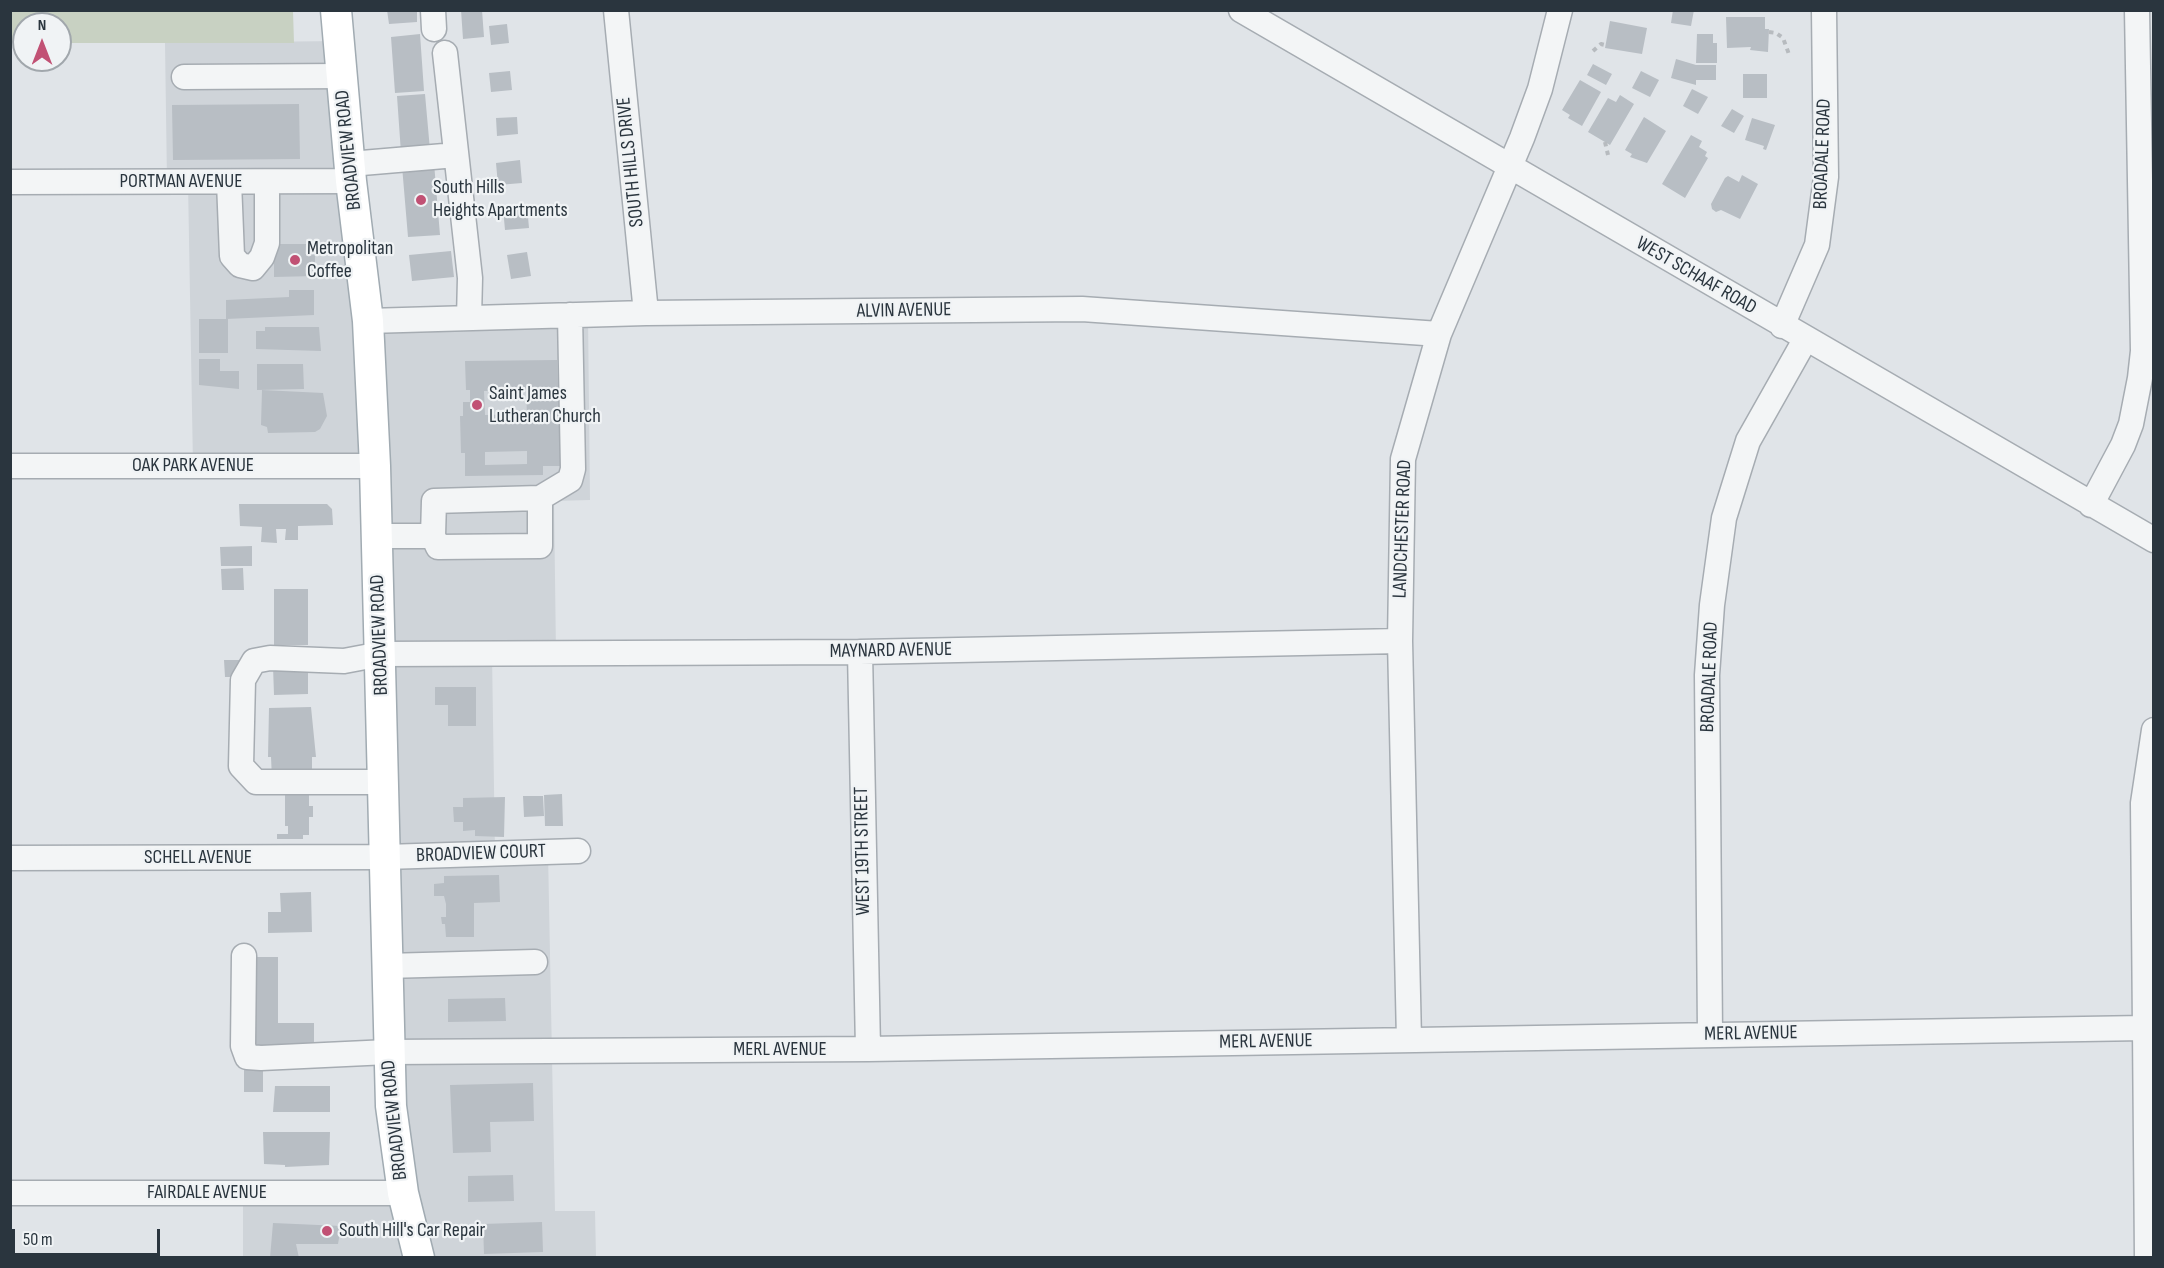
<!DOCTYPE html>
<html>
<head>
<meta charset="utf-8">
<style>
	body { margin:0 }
	#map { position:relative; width:2164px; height:1268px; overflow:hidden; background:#e0e4e8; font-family:"Sofia Sans Condensed",sans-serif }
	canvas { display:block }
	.frame { position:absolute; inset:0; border:12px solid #2a353e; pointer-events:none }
	.north { position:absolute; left:12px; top:12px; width:60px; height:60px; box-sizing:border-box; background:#f0f3f5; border:2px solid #a1a7ac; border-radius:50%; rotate:0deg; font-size:16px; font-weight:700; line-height:24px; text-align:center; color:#2a353e }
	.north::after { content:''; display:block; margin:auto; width:21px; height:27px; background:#c15174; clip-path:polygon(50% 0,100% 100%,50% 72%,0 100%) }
	.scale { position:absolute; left:12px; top:1229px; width:148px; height:27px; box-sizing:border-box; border:3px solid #2a353e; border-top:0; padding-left:8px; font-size:18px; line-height:21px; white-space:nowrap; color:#2a353e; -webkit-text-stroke:4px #f0f3f5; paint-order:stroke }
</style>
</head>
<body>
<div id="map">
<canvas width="2164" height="1268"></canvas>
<div class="frame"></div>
<div class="north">N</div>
<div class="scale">50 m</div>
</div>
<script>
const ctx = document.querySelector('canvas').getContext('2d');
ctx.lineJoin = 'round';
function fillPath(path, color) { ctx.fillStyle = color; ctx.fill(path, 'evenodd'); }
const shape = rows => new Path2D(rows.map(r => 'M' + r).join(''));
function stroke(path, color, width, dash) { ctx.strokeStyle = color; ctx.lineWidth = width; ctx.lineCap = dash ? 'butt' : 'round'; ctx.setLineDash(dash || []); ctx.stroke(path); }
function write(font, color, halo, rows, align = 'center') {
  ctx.font = font + ' "Sofia Sans Condensed",sans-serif'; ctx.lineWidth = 4.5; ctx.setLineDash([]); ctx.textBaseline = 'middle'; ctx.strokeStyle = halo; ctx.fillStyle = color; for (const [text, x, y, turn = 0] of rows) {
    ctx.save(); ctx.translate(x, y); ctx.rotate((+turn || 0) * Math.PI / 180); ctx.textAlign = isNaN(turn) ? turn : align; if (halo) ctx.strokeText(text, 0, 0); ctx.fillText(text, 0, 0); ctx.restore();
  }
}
fillPath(shape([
	[339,41,368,321,588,315,590,500,554,501,556,654,492,654,495,853,548,852,555,1211,595,1211,596,1257,243,1257,243,1193,403,1193,375,466,193,466,188,182,167,182,165,43]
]), '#cfd4d9');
fillPath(shape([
	[11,10,293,11,294,43,60,43,60,24,24,24,24,42,11,42]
]), '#c8d1c2');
fillPath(shape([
	[387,10,417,10,417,22,389,24],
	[461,10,482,10,484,37,463,39],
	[1673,10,1694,10,1691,26,1671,23],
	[1726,17,1765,17,1765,29,1769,29,1768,52,1750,50,1751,47,1727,48],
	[1610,21,1647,28,1642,54,1605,48],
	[507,24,509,43,491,45,489,26],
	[420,34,424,91,395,93,391,37],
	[1697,34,1713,34,1713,43,1717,43,1717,63,1696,63],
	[1676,59,1696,65,1716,65,1716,80,1696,80,1696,85,1671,78],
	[1593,64,1612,74,1606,85,1587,75],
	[510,71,512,90,491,92,489,73],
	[1641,71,1659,80,1650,97,1632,88],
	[1743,74,1767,74,1767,98,1743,98],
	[1580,80,1601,92,1582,126,1568,118,1570,115,1562,110],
	[1692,89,1708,97,1698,114,1683,106],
	[425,94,430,150,401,153,397,96],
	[1620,95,1634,104,1610,145,1588,132,1608,98,1616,102],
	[299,104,300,159,173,160,172,105],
	[1732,109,1744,116,1734,133,1721,126],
	[517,117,518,134,497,136,496,118],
	[1644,117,1666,131,1647,163,1630,157,1632,154,1625,150],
	[1752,118,1775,125,1766,150,1763,149,1764,146,1745,140],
	[1691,135,1702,141,1699,147,1707,152,1705,156,1708,158,1685,198,1662,184],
	[520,160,522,183,498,185,496,163],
	[434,163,440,235,408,237,402,166],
	[1742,175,1758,184,1740,219,1721,210,1716,212,1712,209,1711,204,1725,178,1728,176,1739,182],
	[527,206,529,228,505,230,503,208],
	[274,244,315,244,315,276,274,277],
	[451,251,454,277,412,281,409,255],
	[527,252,531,276,511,279,507,255],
	[289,290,314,290,314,315,226,319,226,300,289,297],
	[199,319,228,319,228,353,199,353],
	[265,327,319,327,321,351,256,349,256,331,265,331],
	[199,359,220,359,220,371,239,371,239,389,199,385],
	[557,360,561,466,543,466,543,475,465,476,465,453,461,453,460,416,463,416,463,402,470,402,470,390,466,390,465,361],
	[526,390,527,414,485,415,484,391],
	[527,451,527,464,485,465,485,452],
	[257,364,303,364,304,389,257,390],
	[262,390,323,393,327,416,320,429,315,432,268,433,267,427,261,425],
	[239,504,327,504,332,509,333,525,298,526,298,540,285,540,286,529,276,529,277,543,261,542,262,527,240,526],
	[252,546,252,566,221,566,220,547],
	[243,568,244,590,222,590,221,569],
	[274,589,308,589,308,645,274,645],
	[224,660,243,660,243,677,225,677],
	[273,666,308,666,308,694,274,695],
	[435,687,476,687,476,726,448,726,448,705,435,705],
	[311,707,316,757,312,757,312,778,272,779,271,757,268,757,269,708],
	[562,794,563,826,545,826,544,795],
	[285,795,309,795,309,806,313,806,313,817,309,817,309,835,303,835,303,839,277,839,277,834,288,834,288,826,285,826],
	[523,796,543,796,544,816,524,817],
	[505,797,504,837,475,836,475,830,463,831,463,822,454,822,453,807,463,807,463,798],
	[499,875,500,902,474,903,474,937,446,937,445,924,442,924,441,917,446,917,446,904,444,896,434,896,434,884,444,883,444,876],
	[311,892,312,932,268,933,268,912,281,912,280,893],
	[254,957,278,957,278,1023,314,1023,314,1049,262,1049,262,1045,254,1045],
	[505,998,506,1021,448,1022,448,999],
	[244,1070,263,1070,263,1092,244,1092],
	[533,1083,534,1121,490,1122,491,1152,453,1153,450,1085],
	[275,1086,330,1086,330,1112,273,1112],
	[263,1132,330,1132,329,1165,285,1167,285,1165,264,1164],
	[513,1175,514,1201,468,1202,468,1176],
	[542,1222,543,1252,484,1254,483,1224],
	[273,1223,341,1226,338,1244,296,1244,299,1258,270,1258]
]), '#b8bec4');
const minor = shape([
	[433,10,434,29],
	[616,10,646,313],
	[1241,10,2154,540],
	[445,53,470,278,469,318],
	[184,77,342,76],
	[350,164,456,155],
	[10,182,351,181],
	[229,182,232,256,240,265,253,268,262,257,267,243,267,182],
	[368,321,646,313,1082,309,1439,334],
	[1782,326,1817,245,1826,177,1824,10],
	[10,466,375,466],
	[2091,505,2123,445,2131,424,2140,378,2143,351,2137,10],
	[377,536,433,536,438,547,540,546,540,498],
	[433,536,434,501,540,498,570,480,573,469,570,315],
	[860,652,868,1049],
	[384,782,256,782,241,766,243,680,254,661,270,658,344,661,381,654,860,652,1400,641],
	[10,858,385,857,578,851],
	[244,956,243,1046,247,1057,261,1058,388,1052,868,1049,2144,1028],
	[386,966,535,962],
	[1710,1034,1707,675,1712,605,1724,518,1748,441,1805,340],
	[1409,1040,1400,641,1403,459,1439,334,1522,138,1540,89,1560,10],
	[10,1193,403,1193],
	[2147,1258,2143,803,2154,730]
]);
const major = shape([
	[336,10,351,181,368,321,375,466,391,1106,403,1193,419,1258]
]);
stroke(minor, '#a6acb2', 27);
stroke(major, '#a1abb2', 33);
stroke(shape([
	[1769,32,1776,33,1783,38,1790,57],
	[1593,51,1601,44,1605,45],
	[1605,142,1608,155]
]), '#b7bbbf', 4, [4.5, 4.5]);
stroke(minor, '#f3f5f6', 24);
stroke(major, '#fff', 30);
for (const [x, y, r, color] of [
	[421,200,6,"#c15174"],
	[295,260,6,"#c15174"],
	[477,405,6,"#c15174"],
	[327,1231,6,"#c15174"]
]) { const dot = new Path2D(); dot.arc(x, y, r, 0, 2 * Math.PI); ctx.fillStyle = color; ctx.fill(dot); stroke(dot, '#f0f3f5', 2); }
write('20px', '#2a353e', '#f0f3f5', [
	["BROADVIEW ROAD",349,150,-96],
	["BROADALE ROAD",1823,154,-88],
	["SOUTH HILLS DRIVE",631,162,-96],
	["PORTMAN AVENUE",181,182],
	["WEST SCHAAF ROAD",1696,276,30],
	["ALVIN AVENUE",904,311,-1],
	["OAK PARK AVENUE",193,466],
	["LANDCHESTER ROAD",1403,529,-88],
	["BROADVIEW ROAD",380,635,-92],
	["MAYNARD AVENUE",891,651,-1],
	["BROADALE ROAD",1710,677,-88],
	["WEST 19TH STREET",863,851,-91],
	["BROADVIEW COURT",481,854,-2],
	["SCHELL AVENUE",198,858],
	["MERL AVENUE",1751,1034,-1],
	["MERL AVENUE",1266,1042,-1],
	["MERL AVENUE",780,1050],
	["BROADVIEW ROAD",395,1120,-96],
	["FAIRDALE AVENUE",207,1193]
]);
write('20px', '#2a353e', '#f0f3f5', [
	["South Hills",433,188],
	["Heights Apartments",433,211],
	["Metropolitan",307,249],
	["Coffee",307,272],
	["Saint James",489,394],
	["Lutheran Church",489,417],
	["South Hill's Car Repair",339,1231]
], 'left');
</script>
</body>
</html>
